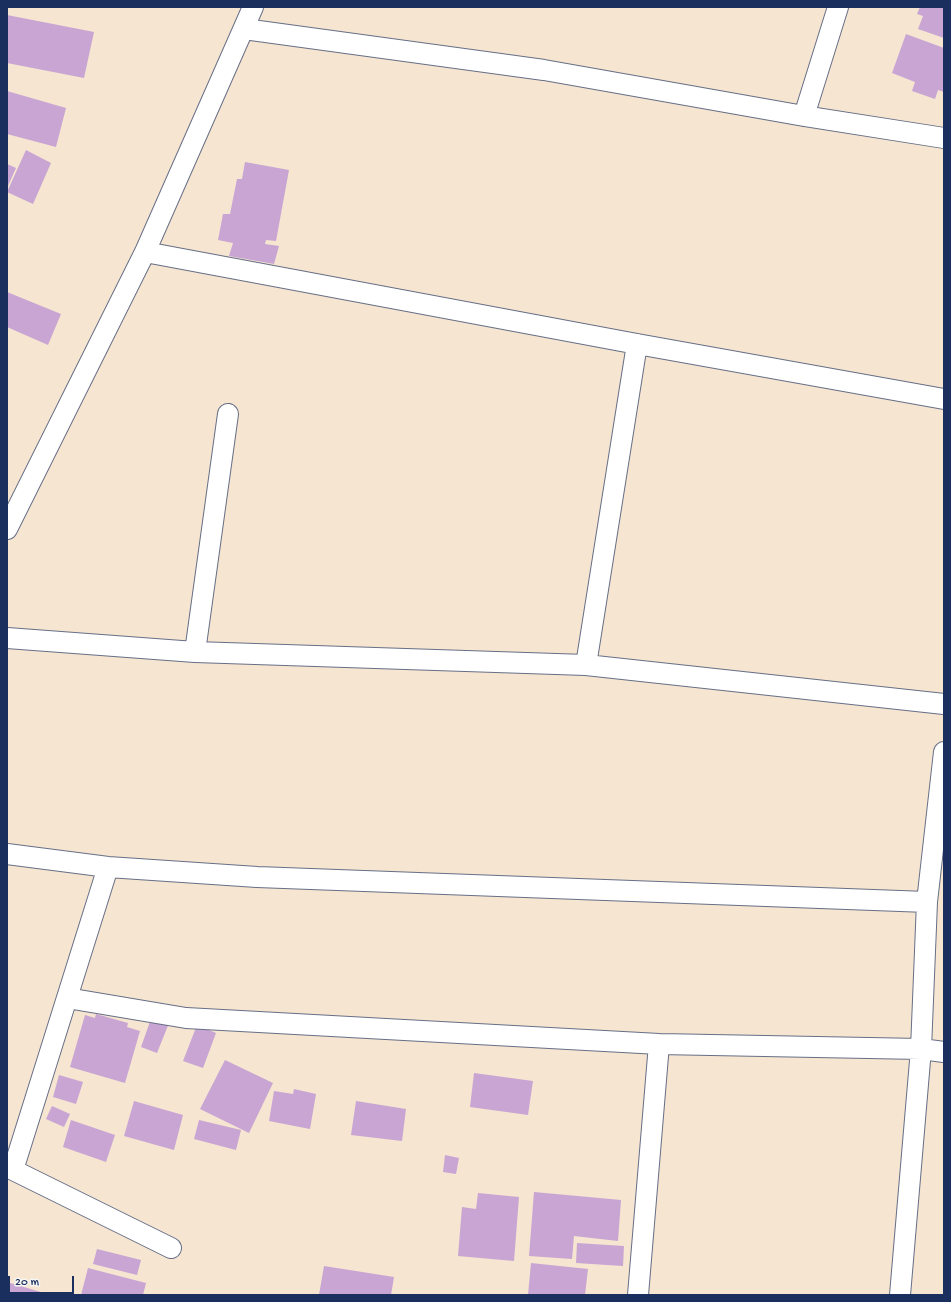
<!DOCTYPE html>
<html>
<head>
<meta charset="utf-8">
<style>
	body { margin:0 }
	#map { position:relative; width:951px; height:1302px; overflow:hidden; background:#f5e5d1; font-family:"Gochi Hand",sans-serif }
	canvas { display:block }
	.frame { position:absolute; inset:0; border:8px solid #1b2f5e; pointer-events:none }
	.scale { position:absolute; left:8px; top:1276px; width:66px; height:18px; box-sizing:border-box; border:2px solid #1b2f5e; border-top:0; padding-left:5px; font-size:12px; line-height:14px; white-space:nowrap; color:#1b2f5e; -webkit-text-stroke:3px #f6f6f2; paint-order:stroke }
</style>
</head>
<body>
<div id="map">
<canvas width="951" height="1302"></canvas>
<div class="frame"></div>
<div class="scale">20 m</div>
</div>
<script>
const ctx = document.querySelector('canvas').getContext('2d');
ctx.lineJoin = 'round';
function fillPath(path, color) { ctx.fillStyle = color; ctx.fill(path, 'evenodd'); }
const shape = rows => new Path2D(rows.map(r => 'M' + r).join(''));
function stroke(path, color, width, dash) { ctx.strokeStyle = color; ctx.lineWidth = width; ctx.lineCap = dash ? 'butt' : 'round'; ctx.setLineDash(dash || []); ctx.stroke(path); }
fillPath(shape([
	[920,7,944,7,944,38,918,29,923,16,917,14],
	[7,15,94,32,84,78,7,63],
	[906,34,944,48,944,92,938,90,935,99,912,91,915,82,892,73],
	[7,91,66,108,56,147,7,134],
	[26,150,51,163,33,204,7,192],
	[245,162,289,170,276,241,266,240,265,244,279,246,274,264,229,256,233,243,218,240,223,214,230,214,237,179,242,179],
	[7,164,16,168,7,188],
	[7,292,61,314,48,345,7,327],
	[96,1014,128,1023,127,1027,140,1031,125,1083,70,1067,85,1015,95,1018],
	[152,1016,169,1023,157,1053,141,1047],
	[197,1025,216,1033,203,1068,183,1061],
	[225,1060,273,1083,249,1133,200,1109],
	[474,1073,533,1081,528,1115,470,1107],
	[59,1075,83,1082,76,1104,53,1097],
	[294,1089,316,1094,310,1129,269,1121,274,1091,293,1094],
	[134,1101,183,1115,174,1150,124,1136],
	[356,1101,406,1109,402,1141,351,1135],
	[52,1106,70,1114,64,1127,46,1119],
	[71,1120,115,1135,106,1162,63,1147],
	[199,1120,241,1130,236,1150,194,1139],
	[445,1155,459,1158,456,1174,443,1172],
	[534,1192,621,1200,618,1241,574,1236,572,1259,529,1256],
	[478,1193,519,1197,514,1261,458,1256,462,1207,476,1209],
	[577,1243,624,1246,623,1266,576,1263],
	[97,1249,141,1260,137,1275,93,1264],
	[531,1263,588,1269,585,1295,528,1295],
	[324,1266,394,1277,391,1295,319,1295],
	[88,1268,146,1283,143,1295,81,1295],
	[7,1282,51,1295,7,1295]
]), '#c9a5d4');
const street = shape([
	[244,29,544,70,804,116,944,138],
	[804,116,838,7],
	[145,252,637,344,944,399],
	[7,529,145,252,253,7],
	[7,638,195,652,586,665,944,704],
	[195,652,228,414],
	[586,665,637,344],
	[7,854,108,867,257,877,927,902],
	[67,998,186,1018,659,1044,921,1049,944,1052],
	[7,1167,171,1248],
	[13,1170,108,867],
	[638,1295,659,1044],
	[900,1295,921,1049,927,902,944,752]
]);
stroke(street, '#676f86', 22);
stroke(street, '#fff', 20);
</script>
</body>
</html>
